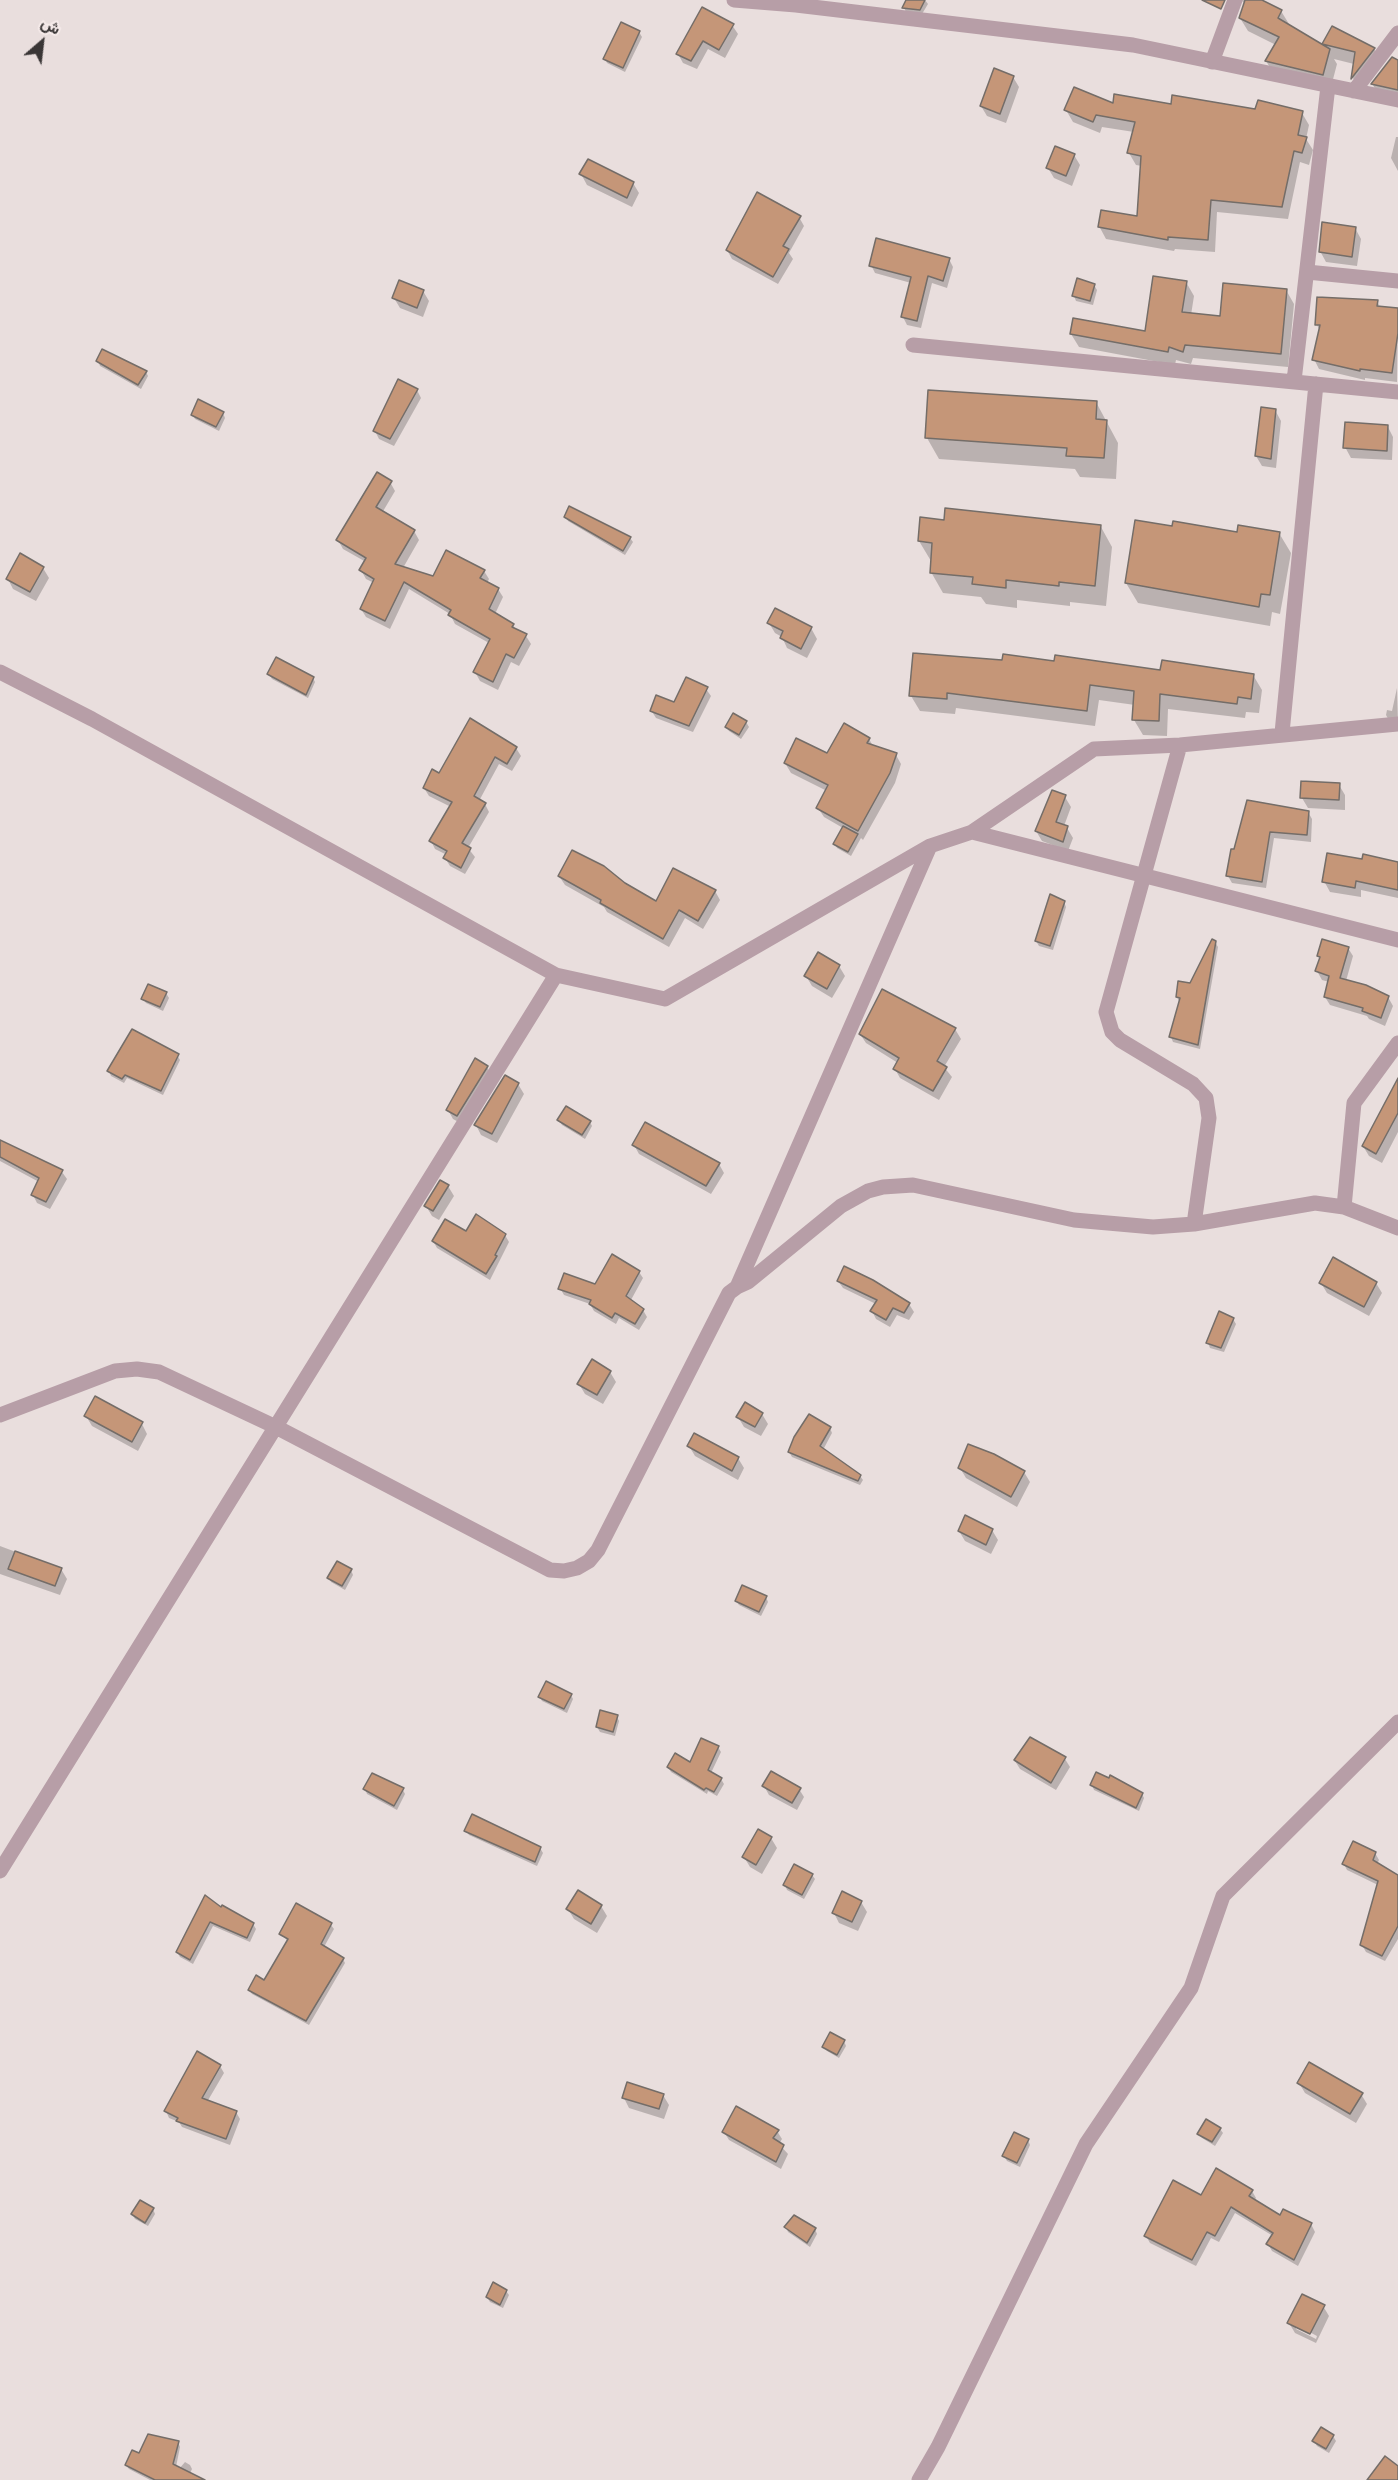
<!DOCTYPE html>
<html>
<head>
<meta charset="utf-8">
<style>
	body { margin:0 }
	#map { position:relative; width:1398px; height:2480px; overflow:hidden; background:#e9dedd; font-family:"Fira Sans",Vazirmatn,sans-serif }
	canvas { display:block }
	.north { position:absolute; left:12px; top:12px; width:60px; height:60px; -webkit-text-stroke:4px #f6ebea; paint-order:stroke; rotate:28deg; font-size:16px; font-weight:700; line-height:24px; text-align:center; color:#3a3636 }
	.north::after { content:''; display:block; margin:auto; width:21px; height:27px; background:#3a3636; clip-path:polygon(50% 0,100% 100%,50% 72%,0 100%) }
</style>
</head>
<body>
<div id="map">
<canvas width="1398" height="2480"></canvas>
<div class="north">ش</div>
</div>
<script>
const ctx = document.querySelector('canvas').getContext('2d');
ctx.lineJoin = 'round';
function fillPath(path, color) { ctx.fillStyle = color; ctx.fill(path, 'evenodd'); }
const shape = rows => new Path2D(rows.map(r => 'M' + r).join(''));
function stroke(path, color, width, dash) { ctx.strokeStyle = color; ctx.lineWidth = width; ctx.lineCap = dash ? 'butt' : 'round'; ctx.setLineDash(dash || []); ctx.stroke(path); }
fillPath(shape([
	[908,0,925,0,928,4,922,14,906,12,904,8],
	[1241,0,1258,0,1281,11,1289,24,1326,48,1324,44,1374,49,1382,63,1360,92,1353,78,1354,64,1334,59,1337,64,1331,87,1274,74,1266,61,1276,45,1248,31,1240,18,1245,4],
	[732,25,738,34,725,58,708,49,697,69,683,63,678,54],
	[639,32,642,37,625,72,607,63,605,58],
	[1393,59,1398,62,1398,102,1380,98,1373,85],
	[1013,77,1019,87,1006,123,987,116,981,106],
	[1114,105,1172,105,1302,113,1309,125,1306,139,1313,150,1309,165,1300,162,1288,219,1217,212,1215,252,1175,249,1174,251,1106,239,1099,226,1138,218,1142,166,1136,165,1129,153,1134,132,1102,127,1100,133,1073,122,1066,110],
	[1396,137,1398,137,1398,171,1391,158],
	[1074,155,1080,165,1072,186,1054,178,1048,168],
	[581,174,633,183,639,193,632,207,587,185],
	[799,217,804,226,789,253,793,259,778,284,732,259,727,250],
	[1355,228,1361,239,1357,266,1326,262,1320,251],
	[949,259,953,267,947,288,932,283,921,328,907,325,903,317,911,283,875,273,871,265],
	[1186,282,1194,296,1191,315,1221,318,1286,290,1294,304,1288,367,1193,358,1191,364,1176,360,1175,365,1079,347,1071,334,1146,333],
	[1094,285,1097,290,1093,305,1076,301,1074,296],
	[423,291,429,301,423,317,400,308,394,298],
	[1377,301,1380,307,1398,309,1397,382,1365,378,1365,380,1319,369,1314,359,1320,331,1317,325],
	[98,361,146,372,148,376,141,389,100,366],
	[417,390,421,398,394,446,379,439,375,431],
	[1096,402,1118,443,1116,479,1080,477,1075,469,939,459,927,438],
	[1275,410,1281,421,1276,468,1262,466,1256,456],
	[223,413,225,418,219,431,195,419,193,415],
	[1388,427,1393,437,1392,460,1351,458,1345,447],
	[390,482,395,491,382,513,414,531,419,540,403,568,434,578,484,571,489,579,487,583,498,589,503,597,495,614,513,625,516,630,526,636,531,644,519,666,511,662,498,690,480,681,475,672,489,643,455,624,450,614,409,589,390,629,366,617,361,609,374,583,366,579,361,570,366,562,343,549,338,540],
	[566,517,630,538,633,542,625,555,568,521],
	[1101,527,1112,547,1106,606,1070,602,1070,606,1017,600,1017,608,986,604,981,597,943,593,931,572,931,561,919,541],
	[1174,528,1238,534,1279,533,1291,553,1280,614,1272,612,1270,626,1138,603,1126,583],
	[43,568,49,578,36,601,13,589,8,579],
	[769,623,811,628,817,639,807,658,787,648,782,637,775,633],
	[1004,661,1253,675,1262,690,1259,713,1246,712,1245,718,1168,709,1167,736,1143,735,1134,720,1135,705,1099,700,1095,726,956,708,955,714,920,711,911,696],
	[269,674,313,678,315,682,308,698,272,679],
	[1397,688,1398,724,1391,724,1386,715,1387,710,1392,711],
	[706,689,711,696,693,732,656,718,651,710,675,704],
	[746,722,749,727,741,739,729,731,726,727],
	[869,739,873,746,896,755,901,764,895,783,863,840,861,838,851,856,837,848,835,844,843,828,824,817,818,808,827,791,791,773,785,763,827,755],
	[516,748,521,756,512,771,499,764,479,801,485,804,489,812,468,848,475,857,465,874,450,866,445,858,447,855,435,849,431,841,451,807,429,796,424,788,440,775],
	[1339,785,1345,795,1345,810,1308,808,1302,798],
	[1065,797,1071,807,1064,826,1067,828,1073,838,1068,851,1042,841,1036,831],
	[1248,802,1308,812,1312,819,1311,842,1274,838,1266,888,1232,883,1228,876],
	[1363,861,1398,863,1398,898,1361,890,1361,897,1330,892,1324,881],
	[559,876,624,884,657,903,715,891,720,900,703,929,685,918,669,947,607,912,604,907,565,885],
	[1064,902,1066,907,1053,950,1039,946,1036,941],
	[1215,942,1218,947,1200,1049,1173,1042,1171,1037,1180,1003,1177,997,1191,985],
	[1348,948,1353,956,1346,981,1388,997,1393,1006,1385,1026,1369,1019,1367,1016,1330,1005,1325,997,1329,982,1322,980,1317,971,1321,960,1319,956],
	[839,966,845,976,832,998,812,986,806,976],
	[166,993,169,998,163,1011,146,1003,143,999],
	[955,1029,961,1039,944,1067,952,1077,939,1100,900,1078,895,1069,898,1063,866,1043,860,1034],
	[177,1055,180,1060,163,1095,127,1078,124,1083,111,1076,109,1071],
	[487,1067,492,1076,462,1124,453,1119,448,1110],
	[506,1077,518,1084,524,1094,497,1143,481,1135,476,1125],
	[1398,1094,1398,1132,1382,1163,1369,1156,1363,1146],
	[559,1120,590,1122,592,1126,585,1139,562,1125],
	[0,1142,62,1172,67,1179,50,1209,37,1203,33,1195,39,1182,0,1161],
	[634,1145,719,1164,724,1173,711,1194,639,1154],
	[448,1186,454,1196,439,1220,432,1216,426,1206],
	[466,1233,505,1235,509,1242,490,1280,437,1248,433,1241],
	[639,1272,643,1278,631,1300,643,1310,647,1317,639,1330,619,1318,616,1324,594,1311,590,1304,564,1295,560,1288,596,1286],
	[838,1281,909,1304,914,1312,909,1320,897,1315,890,1327,876,1319,872,1311,876,1304,843,1288],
	[1321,1283,1376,1283,1382,1293,1369,1316,1327,1293],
	[1233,1319,1236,1324,1224,1352,1210,1348,1208,1343],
	[610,1372,616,1382,603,1404,585,1394,579,1384],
	[762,1414,768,1424,761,1436,744,1427,738,1417],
	[86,1416,142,1424,147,1434,138,1451,92,1426],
	[830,1428,832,1433,823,1450,860,1476,863,1480,860,1485,792,1457,789,1452],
	[689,1446,738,1458,744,1468,738,1480,695,1456],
	[960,1468,1024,1472,1030,1482,1017,1507,966,1478],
	[992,1530,998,1540,991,1554,965,1541,959,1531],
	[0,1546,61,1569,67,1579,60,1595,0,1574],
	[351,1570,353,1575,345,1590,331,1582,329,1578],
	[766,1597,768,1602,761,1616,739,1605,736,1601],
	[571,1695,573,1699,567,1713,542,1701,540,1697],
	[617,1717,619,1721,615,1736,600,1732,597,1727],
	[718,1747,721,1752,711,1773,721,1779,724,1784,717,1796,708,1791,707,1794,671,1772,668,1767,691,1764],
	[1065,1759,1070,1767,1056,1790,1020,1769,1015,1761],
	[1092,1785,1142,1794,1144,1798,1139,1811,1094,1790],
	[764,1786,799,1789,804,1797,797,1810,769,1795],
	[365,1789,403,1790,405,1794,397,1810,367,1794],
	[466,1831,540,1848,543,1853,537,1866,469,1835],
	[771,1838,777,1848,762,1874,750,1867,744,1857],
	[1375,1853,1379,1860,1377,1864,1398,1878,1398,1939,1385,1961,1366,1952,1362,1945,1378,1885,1347,1870,1344,1864],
	[812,1875,815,1879,804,1899,787,1890,785,1885],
	[861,1902,867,1912,858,1931,839,1923,834,1913],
	[297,1905,331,1925,334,1929,324,1947,343,1959,345,1963,309,2025,252,1994,249,1990,265,1982,288,1941,281,1934],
	[601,1906,607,1916,597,1933,574,1919,568,1909],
	[221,1909,253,1924,256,1929,250,1942,213,1926,193,1964,180,1957,177,1952],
	[844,2041,846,2046,839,2058,827,2051,824,2047],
	[220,2066,224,2073,207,2102,236,2112,240,2119,230,2145,182,2127,179,2122,169,2118,166,2111],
	[1299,2083,1361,2094,1367,2104,1356,2123,1305,2093],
	[663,2095,669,2105,664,2119,629,2108,624,2098],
	[1220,2129,1223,2133,1215,2146,1202,2138,1199,2134],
	[777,2131,782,2139,779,2144,788,2154,781,2169,729,2140,724,2132],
	[1028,2140,1030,2145,1020,2167,1007,2161,1004,2156],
	[1252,2191,1256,2198,1254,2201,1281,2217,1311,2224,1315,2232,1298,2266,1272,2251,1268,2244,1273,2236,1235,2213,1219,2242,1211,2238,1196,2266,1150,2243,1146,2236],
	[153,2209,155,2214,148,2226,135,2219,132,2214],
	[786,2227,815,2229,817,2234,810,2247,788,2232],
	[506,2291,509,2295,503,2308,490,2302,487,2297],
	[1323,2306,1329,2316,1316,2343,1295,2333,1289,2323],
	[1296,2325,1317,2336,1316,2339,1296,2329],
	[1321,2429,1333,2436,1336,2441,1329,2453,1317,2446,1314,2441],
	[178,2442,180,2447,176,2467,179,2469,185,2462,190,2465,192,2469,187,2480,150,2480,129,2469,126,2465,140,2455]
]), '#0003');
const building = shape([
	[906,0,925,0,920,10,902,8,906,0],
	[1202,0,1225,0,1221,9,1202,0],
	[1245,0,1262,0,1282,10,1278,18,1330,49,1323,75,1265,61,1279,37,1239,18,1245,0],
	[702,7,734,24,719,50,703,41,691,61,676,54,702,7],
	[621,22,640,31,623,68,603,59,621,22],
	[1332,26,1375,48,1351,79,1355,52,1322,44,1332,26],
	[1392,57,1398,60,1398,90,1371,84,1392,57],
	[994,68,1014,76,1000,114,980,106,994,68],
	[1074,87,1113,103,1114,94,1171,104,1172,95,1255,109,1258,100,1303,111,1298,135,1307,137,1302,153,1294,151,1282,207,1211,200,1208,240,1168,237,1168,240,1098,227,1101,210,1137,216,1141,156,1127,153,1135,122,1096,115,1093,122,1064,110,1074,87],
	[1055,146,1075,154,1066,176,1046,168,1055,146],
	[588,159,634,182,627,198,579,174,588,159],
	[757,192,801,216,783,246,789,249,773,277,726,250,757,192],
	[1322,222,1356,227,1352,257,1319,252,1322,222],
	[876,238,950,258,943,281,928,276,917,321,901,317,911,277,869,266,876,238],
	[1153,276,1187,281,1182,312,1220,316,1223,283,1287,289,1281,354,1185,345,1183,352,1169,347,1168,352,1070,334,1073,318,1145,331,1153,276],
	[1077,278,1095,284,1090,301,1072,296,1077,278],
	[399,280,424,290,417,308,392,298,399,280],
	[1317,297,1378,300,1377,306,1398,308,1398,333,1392,373,1360,369,1360,371,1312,360,1320,325,1315,325,1317,297],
	[102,349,147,371,138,385,96,361,102,349],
	[398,379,418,389,390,439,373,431,398,379],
	[928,390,1097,401,1096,419,1107,420,1104,458,1066,456,1067,448,925,438,928,390],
	[198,399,224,412,216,427,191,415,198,399],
	[1261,407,1276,409,1271,459,1255,456,1261,407],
	[1345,422,1388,425,1387,451,1343,448,1345,422],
	[377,472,392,481,376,507,415,530,395,564,433,576,446,550,485,570,480,578,499,588,489,609,514,624,512,627,527,634,514,658,506,654,493,682,473,672,490,639,448,615,451,610,404,582,385,621,360,609,374,579,359,570,366,558,336,540,377,472],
	[569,506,631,537,623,551,564,517,569,506],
	[945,508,1101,525,1095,586,1059,582,1059,586,1006,580,1006,588,972,584,973,577,930,573,932,543,918,541,920,517,944,520,945,508],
	[1135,520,1172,526,1173,521,1237,532,1238,525,1280,532,1270,595,1261,594,1259,607,1125,583,1135,520],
	[20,553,44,567,30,592,6,579,20,553],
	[775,608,812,627,801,649,780,638,783,631,767,623,775,608],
	[913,653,1002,660,1003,654,1054,661,1055,655,1160,670,1162,660,1254,674,1251,699,1238,697,1237,704,1160,694,1159,721,1132,720,1134,691,1090,685,1087,711,947,693,947,699,909,696,913,653],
	[276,657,314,677,306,695,267,674,276,657],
	[686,677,708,687,689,726,650,711,656,695,674,702,686,677],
	[733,713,747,721,739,735,725,727,733,713],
	[470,718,517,747,507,764,495,757,474,796,486,803,462,843,471,848,461,868,443,858,447,851,429,841,452,802,423,788,432,769,439,773,470,718],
	[844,723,870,738,867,743,897,753,890,773,858,831,816,808,828,785,784,763,796,738,827,753,844,723],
	[1301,781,1340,783,1339,800,1300,798,1301,781],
	[1052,790,1066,795,1056,822,1068,826,1063,842,1035,831,1052,790],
	[1247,800,1309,811,1307,835,1270,832,1262,882,1226,876,1231,849,1234,849,1247,800],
	[843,826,858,834,848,852,833,844,843,826],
	[572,850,604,866,625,883,656,901,673,868,716,890,698,921,679,910,663,939,600,903,601,900,558,876,572,850],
	[1327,853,1362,859,1363,854,1398,862,1398,890,1356,881,1355,888,1322,882,1327,853],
	[1050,894,1065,901,1050,946,1035,941,1050,894],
	[1212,939,1216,941,1198,1045,1169,1037,1180,998,1176,997,1178,981,1190,983,1212,939],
	[1322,939,1349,947,1340,978,1366,985,1389,996,1381,1018,1362,1011,1363,1008,1324,997,1329,976,1315,971,1320,957,1317,956,1322,939],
	[818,952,840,965,827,989,804,976,818,952],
	[148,984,167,992,160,1007,141,999,148,984],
	[882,989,956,1028,937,1061,947,1067,933,1091,893,1069,899,1058,859,1034,882,989],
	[132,1029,179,1054,161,1091,125,1075,122,1079,107,1071,132,1029],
	[475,1058,488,1066,457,1116,446,1110,475,1058],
	[505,1075,519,1083,492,1134,474,1125,505,1075],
	[1398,1078,1398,1113,1376,1154,1362,1146,1398,1078],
	[566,1106,591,1121,582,1135,557,1120,566,1106],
	[645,1122,720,1163,706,1186,632,1145,645,1122],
	[0,1140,63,1170,46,1202,31,1195,39,1178,0,1157,0,1140],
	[440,1180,449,1185,433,1211,424,1206,440,1180],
	[476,1214,506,1234,495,1255,497,1256,486,1274,432,1241,445,1219,466,1231,476,1214],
	[612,1254,640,1271,626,1296,644,1309,635,1324,615,1313,612,1318,589,1304,591,1300,558,1289,564,1273,595,1284,612,1254],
	[1333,1257,1377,1282,1364,1307,1319,1283,1333,1257],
	[844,1266,873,1280,910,1303,904,1313,893,1308,886,1320,870,1311,877,1300,837,1281,844,1266],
	[1219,1311,1234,1318,1221,1348,1206,1343,1219,1311],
	[592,1359,611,1371,597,1395,577,1384,592,1359],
	[95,1396,143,1422,132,1442,84,1416,95,1396],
	[745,1402,763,1413,755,1427,736,1417,745,1402],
	[809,1414,831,1427,820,1446,861,1475,858,1481,788,1452,794,1437,809,1414],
	[694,1433,739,1457,732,1471,687,1446,694,1433],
	[968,1444,994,1454,1025,1471,1011,1497,958,1468,968,1444],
	[965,1515,993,1529,986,1545,958,1531,965,1515],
	[15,1551,62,1568,55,1586,8,1569,15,1551],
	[337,1561,352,1569,342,1586,327,1578,337,1561],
	[742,1585,767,1596,759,1612,735,1601,742,1585],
	[546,1681,572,1694,564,1709,538,1697,546,1681],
	[600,1710,618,1715,613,1732,596,1727,600,1710],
	[1030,1737,1066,1757,1051,1783,1014,1760,1030,1737],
	[701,1738,719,1746,708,1770,722,1778,714,1792,706,1788,704,1790,667,1767,675,1753,690,1762,701,1738],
	[771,1771,801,1788,792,1803,762,1786,771,1771],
	[1096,1772,1109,1778,1110,1775,1143,1793,1136,1808,1090,1785,1096,1772],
	[372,1773,404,1788,394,1806,363,1789,372,1773],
	[472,1814,541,1847,535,1862,464,1831,472,1814],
	[758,1829,772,1837,756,1865,742,1857,758,1829],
	[1353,1841,1376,1852,1373,1860,1398,1875,1398,1926,1382,1956,1360,1945,1378,1881,1342,1864,1353,1841],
	[794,1864,813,1874,802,1895,783,1885,794,1864],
	[578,1890,602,1905,591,1924,566,1909,578,1890],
	[842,1891,862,1901,852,1922,832,1913,842,1891],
	[205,1895,221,1907,222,1905,254,1923,247,1938,210,1922,190,1960,176,1952,205,1895],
	[296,1903,332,1923,321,1944,344,1958,306,2021,248,1990,256,1975,264,1980,288,1939,279,1934,296,1903],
	[830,2032,845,2040,837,2055,822,2047,830,2032],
	[197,2051,221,2065,202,2098,237,2111,226,2139,176,2121,178,2118,164,2111,197,2051],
	[1309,2062,1363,2093,1350,2114,1297,2083,1309,2062],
	[627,2082,664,2094,659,2109,622,2098,627,2082],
	[736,2106,779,2130,773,2138,784,2145,776,2162,722,2132,736,2106],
	[1206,2119,1221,2128,1212,2142,1197,2134,1206,2119],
	[1014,2132,1029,2139,1017,2163,1002,2156,1014,2132],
	[1216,2168,1253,2190,1249,2196,1280,2215,1283,2209,1312,2223,1294,2260,1266,2244,1273,2233,1231,2207,1215,2236,1207,2232,1192,2260,1144,2236,1173,2180,1201,2195,1216,2168],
	[140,2200,154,2208,145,2223,131,2214,140,2200],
	[794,2215,816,2228,807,2243,784,2227,794,2215],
	[493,2282,507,2290,500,2305,486,2297,493,2282],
	[1302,2294,1325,2305,1310,2334,1287,2323,1302,2294],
	[1321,2427,1334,2435,1326,2449,1312,2441,1321,2427],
	[148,2434,179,2441,173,2464,205,2480,155,2480,125,2465,132,2450,139,2453,148,2434],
	[1385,2456,1398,2466,1398,2480,1367,2480,1385,2456]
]);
fillPath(building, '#c59678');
stroke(building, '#746d68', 1.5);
stroke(shape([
	[734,0,796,5,1133,45,1398,100],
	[1212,62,1235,0],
	[1354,91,1398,33],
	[1307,272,1398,281],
	[913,345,1398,392],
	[1294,381,1328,86],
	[0,672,92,719,556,975,665,999,930,846,972,832,1094,749,1180,745,1398,724],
	[1282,733,1316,384],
	[1180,745,1106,1012,1112,1032,1120,1040,1193,1084,1206,1098,1209,1118,1194,1224],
	[972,832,1398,940],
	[1344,1207,1354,1103,1398,1043],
	[737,1287,930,846],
	[0,1415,115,1371,137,1369,159,1372,276,1427,550,1570,564,1571,577,1568,589,1561,598,1550,729,1293,737,1287,748,1282,841,1206,868,1191,883,1187,913,1185,1074,1220,1153,1227,1194,1224,1315,1203,1344,1207,1398,1228],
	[0,1871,556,975],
	[919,2480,938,2447,1086,2144,1191,1988,1223,1896,1398,1722]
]), '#b79ea7', 15);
</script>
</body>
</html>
